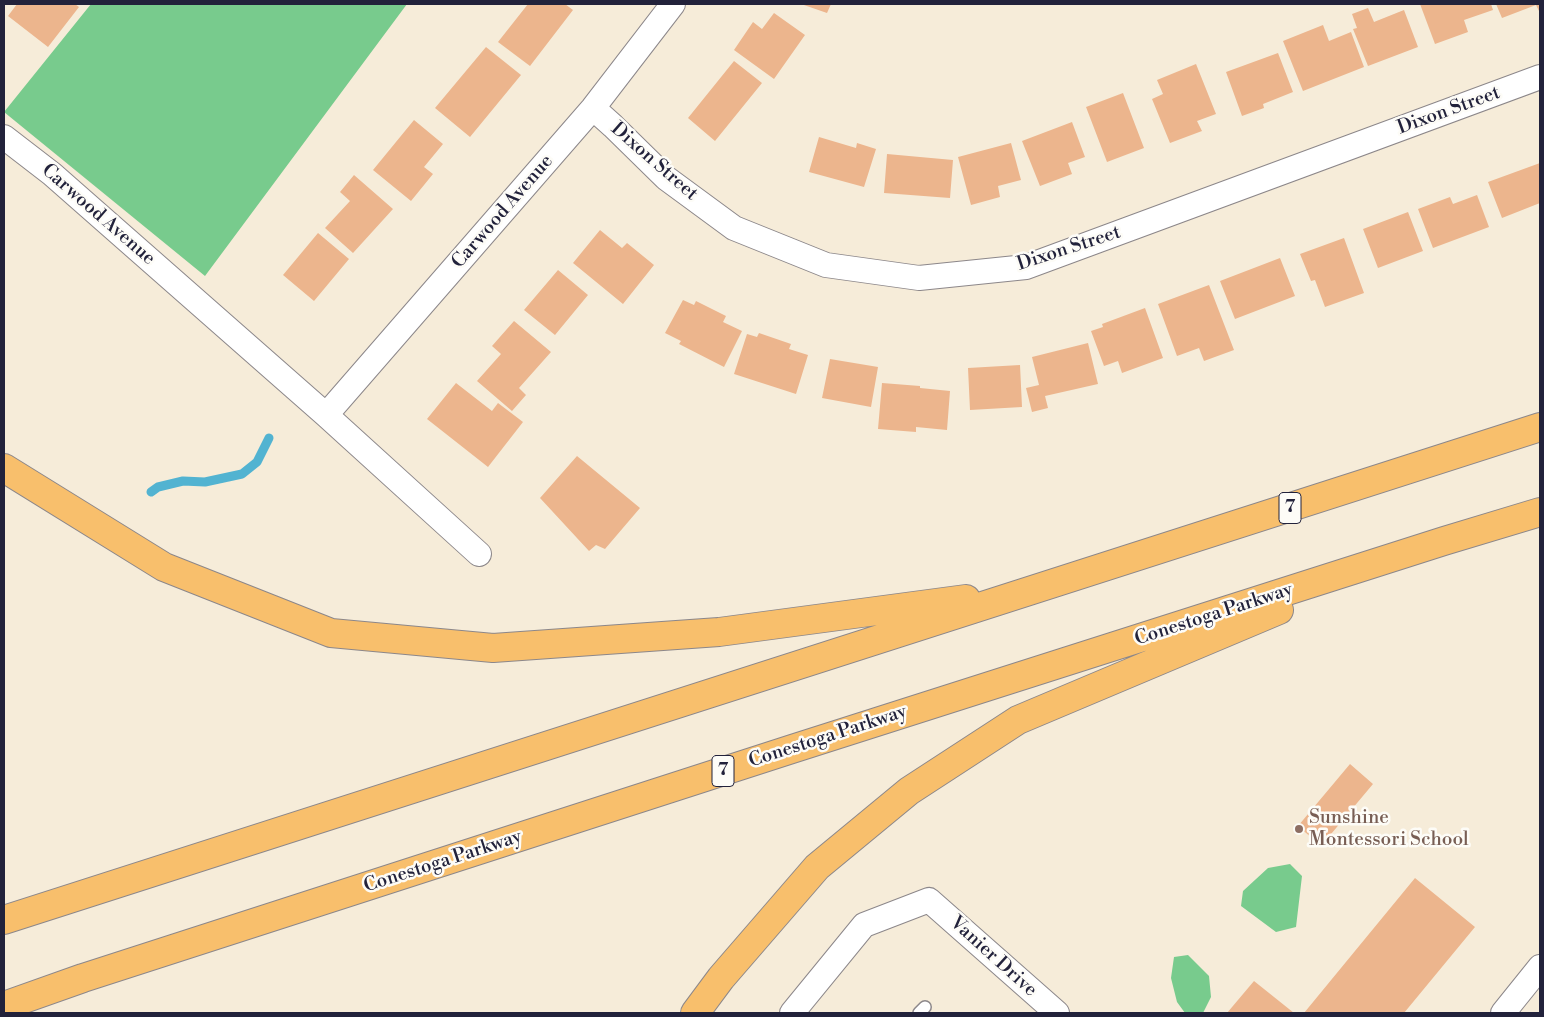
<!DOCTYPE html>
<html>
<head>
<meta charset="utf-8">
<style>
	body { margin:0 }
	#map { position:relative; width:1544px; height:1017px; overflow:hidden; background:#f6ecd9; font-family:"Libre Bodoni",serif }
	canvas { display:block }
	.frame { position:absolute; inset:0; border:5px solid #22223b; pointer-events:none }
</style>
</head>
<body>
<div id="map">
<canvas width="1544" height="1017"></canvas>
<div class="frame"></div>
</div>
<script>
const ctx = document.querySelector('canvas').getContext('2d');
ctx.lineJoin = 'round';
function fillPath(path, color) { ctx.fillStyle = color; ctx.fill(path, 'evenodd'); }
const shape = rows => new Path2D(rows.map(r => 'M' + r).join(''));
function stroke(path, color, width, dash) { ctx.strokeStyle = color; ctx.lineWidth = width; ctx.lineCap = dash ? 'butt' : 'round'; ctx.setLineDash(dash || []); ctx.stroke(path); }
function write(font, color, halo, rows, align = 'center') {
  ctx.font = font + ' "Libre Bodoni",serif'; ctx.lineWidth = 5; ctx.setLineDash([]); ctx.textBaseline = 'middle'; ctx.strokeStyle = halo; ctx.fillStyle = color; for (const [text, x, y, turn = 0] of rows) {
    ctx.save(); ctx.translate(x, y); ctx.rotate((+turn || 0) * Math.PI / 180); ctx.textAlign = isNaN(turn) ? turn : align; if (halo) ctx.strokeText(text, 0, 0); ctx.fillText(text, 0, 0); ctx.restore();
  }
}
fillPath(shape([
	[91,4,407,4,205,276,4,112],
	[1290,864,1302,876,1296,927,1276,932,1241,906,1243,891,1268,868],
	[1188,955,1209,976,1211,997,1203,1013,1185,1013,1177,1002,1171,978,1174,957]
]), '#78cb8d');
stroke(shape([
	[151,492,158,487,183,481,205,482,242,474,257,462,269,438]
]), '#52b3d1', 9);
fillPath(shape([
	[17,4,75,4,79,7,48,47,8,16],
	[528,4,565,4,573,10,530,66,498,42],
	[801,4,831,4,827,13],
	[1420,4,1491,4,1493,10,1464,20,1468,32,1435,44],
	[1496,4,1540,4,1540,10,1539,11,1536,5,1502,18],
	[1368,8,1374,22,1404,10,1418,47,1368,66,1353,29,1357,28,1352,14],
	[774,13,805,35,774,79,734,50,753,22,762,29],
	[1323,25,1329,41,1351,32,1364,67,1303,91,1283,41],
	[486,47,521,75,470,137,435,108],
	[1278,53,1293,92,1263,104,1264,108,1242,116,1226,72],
	[734,61,762,83,715,141,688,118],
	[1196,64,1216,114,1197,121,1202,131,1170,143,1152,99,1163,94,1157,80],
	[1123,93,1144,148,1107,162,1086,107],
	[414,120,443,144,424,167,433,174,411,201,373,170],
	[1072,122,1085,157,1068,163,1072,174,1040,186,1022,141],
	[819,137,856,148,857,143,876,149,864,187,809,172],
	[1011,143,1021,180,998,186,1000,197,971,205,958,157],
	[887,154,953,160,950,198,884,193],
	[1540,163,1540,203,1502,218,1488,182],
	[354,175,393,209,353,253,325,228,350,201,340,192],
	[1477,195,1489,227,1433,248,1418,209,1450,197,1453,204],
	[1408,212,1423,251,1378,268,1363,229],
	[600,230,622,248,627,243,654,265,623,304,573,263],
	[318,233,349,259,314,301,283,275],
	[1344,238,1364,293,1325,307,1315,280,1311,281,1300,254],
	[1280,258,1295,296,1235,319,1220,281],
	[558,270,588,295,555,335,524,310],
	[1209,285,1234,350,1204,361,1199,348,1177,356,1158,304],
	[683,300,694,305,696,301,726,316,723,322,742,331,724,367,679,344,681,341,665,333],
	[1145,308,1163,358,1122,373,1118,361,1104,366,1091,331,1103,327,1102,324],
	[514,321,551,352,519,388,526,395,512,411,477,381,501,354,492,346],
	[759,333,791,344,789,349,808,355,796,394,734,374,747,334,757,337],
	[1088,343,1098,384,1045,396,1048,408,1032,412,1026,388,1039,385,1032,357],
	[830,359,878,367,871,407,822,398],
	[1020,365,1022,407,970,410,968,368],
	[456,383,492,411,498,403,523,422,488,467,427,419],
	[882,383,920,386,920,388,950,391,947,430,916,427,916,432,878,429],
	[577,456,640,508,605,549,596,545,589,551,540,498],
	[1350,764,1373,784,1321,846,1298,826],
	[1415,878,1475,927,1404,1013,1304,1013],
	[1254,981,1294,1013,1227,1013]
]), '#ecb58d');
const lane = shape([
	[919,1013,925,1007]
]);
const street = shape([
	[593,108,613,126,666,178,734,228,826,265,919,278,1026,267,1540,77],
	[4,137,52,174,326,415,479,554],
	[326,415,593,108,673,4],
	[792,1013,864,925,929,900,1057,1013],
	[1503,1013,1540,967]
]);
const highway = shape([
	[4,468,164,567,331,633,493,648,719,632,966,599],
	[4,920,1540,427],
	[4,1006,83,978,792,749,1444,541,1540,512],
	[695,1013,721,978,817,867,909,791,1018,720,1279,610]
]);
stroke(lane, '#8c878a', 14);
stroke(street, '#8c878a', 26);
stroke(highway, '#8c878a', 30);
stroke(lane, '#fff', 11);
stroke(street, '#fff', 24);
stroke(highway, '#f8bf6c', 28);
for (const [x, y, r, color] of [
	[1299,829,5,"#8d6e63"]
]) { const dot = new Path2D(); dot.arc(x, y, r, 0, 2 * Math.PI); ctx.fillStyle = color; ctx.fill(dot); stroke(dot, '#fdfcf7', 2); }
for (const [x, y, w] of [
	[1290,508,22],
	[723,771,22]
]) { const box = new Path2D(); box.roundRect(x - w / 2, y - 15.5, w, 31, 4); ctx.fillStyle = '#fdfcf7'; ctx.fill(box); stroke(box, '#22223b', 1); }
write('bold 18px', '#22223b', null, [
	["7",1290,508],
	["7",723,771]
]);
write('19px', '#22223b', '#fdfcf7', [
	["Dixon Street",1449,111,-20],
	["Dixon Street",654,162,41],
	["Carwood Avenue",503,212,-49],
	["Carwood Avenue",98,215,41],
	["Dixon Street",1069,249,-18],
	["Conestoga Parkway",1214,615,-18],
	["Conestoga Parkway",828,737,-18],
	["Conestoga Parkway",443,862,-18],
	["Vanier Drive",993,957,42]
]);
write('19px', '#785e54', '#fdfcf7', [
	["Sunshine",1309,818],
	["Montessori School",1309,840]
], 'left');
</script>
</body>
</html>
